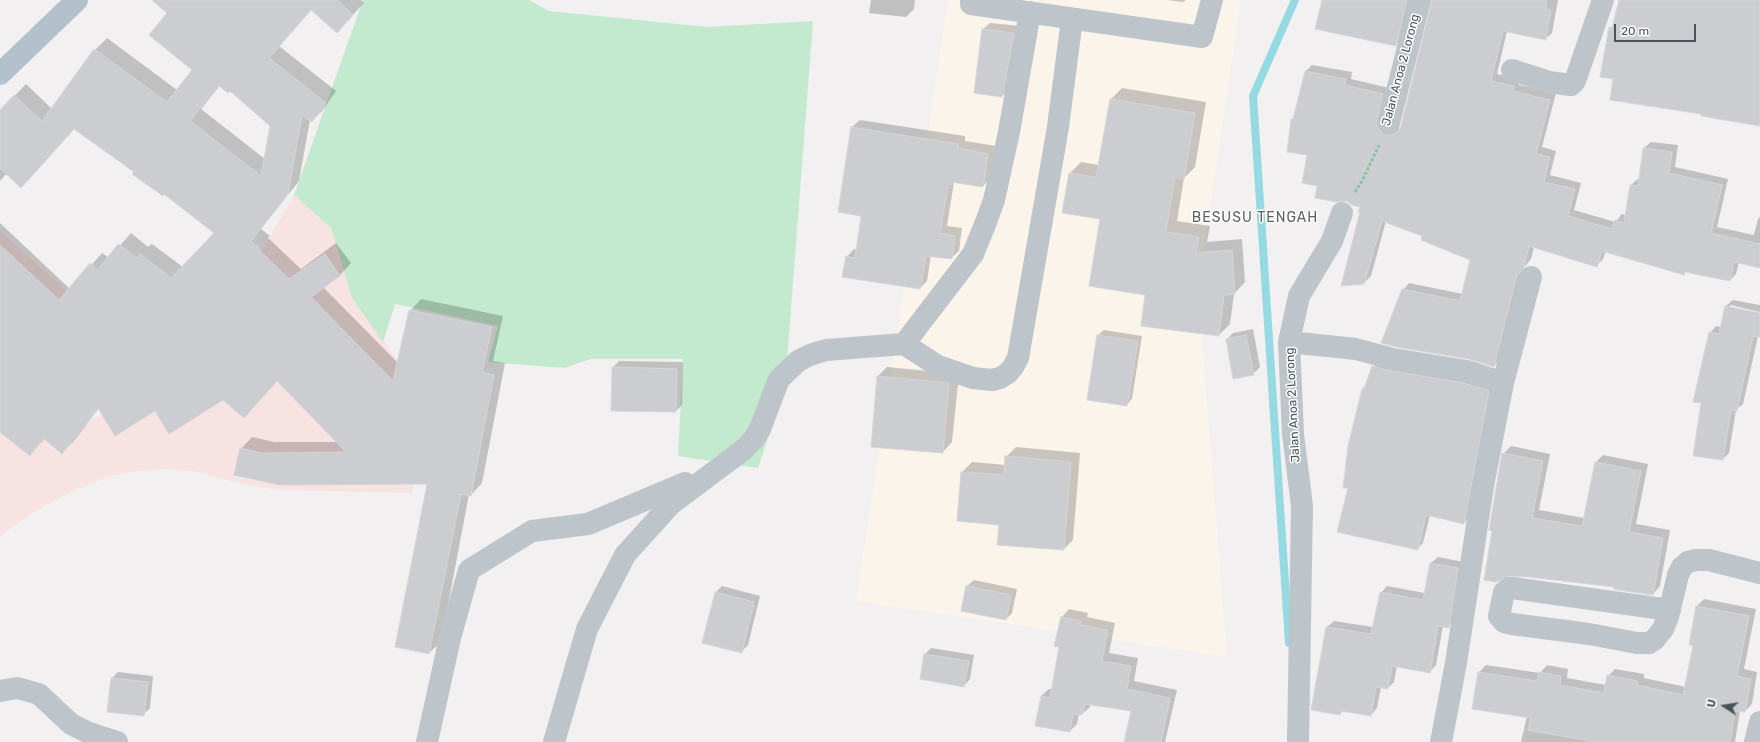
<!DOCTYPE html>
<html>
<head>
<meta charset="utf-8">
<style>
	body { margin:0 }
	#map { position:relative; width:1760px; height:742px; overflow:hidden; background:#f2f0f0; font-family:Rubik,sans-serif }
	canvas { display:block }
	.north { position:absolute; left:1704px; top:686px; width:40px; height:40px; -webkit-text-stroke:3px #fff; paint-order:stroke; rotate:282deg; font-size:11px; font-weight:700; line-height:16px; text-align:center; color:#4a545b }
	.north::after { content:''; display:block; margin:auto; width:14px; height:18px; background:#4a545b; clip-path:polygon(50% 0,100% 100%,50% 72%,0 100%) }
	.scale { position:absolute; left:1614px; top:24px; width:82px; height:18px; box-sizing:border-box; border:2px solid #4a545b; border-top:0; padding-left:5px; font-size:12px; line-height:14px; white-space:nowrap; color:#4a545b; -webkit-text-stroke:3px #fff; paint-order:stroke }
</style>
</head>
<body>
<div id="map">
<canvas width="1760" height="742"></canvas>
<div class="north">U</div>
<div class="scale">20 m</div>
</div>
<script>
const ctx = document.querySelector('canvas').getContext('2d');
ctx.lineJoin = 'round';
function fillPath(path, color) { ctx.fillStyle = color; ctx.fill(path, 'evenodd'); }
const shape = rows => new Path2D(rows.map(r => 'M' + r).join(''));
function stroke(path, color, width, dash) { ctx.strokeStyle = color; ctx.lineWidth = width; ctx.lineCap = dash ? 'butt' : 'round'; ctx.setLineDash(dash || []); ctx.stroke(path); }
function write(font, color, halo, rows, align = 'center') {
  ctx.font = font + ' Rubik,sans-serif'; ctx.lineWidth = 3; ctx.setLineDash([]); ctx.textBaseline = 'middle'; ctx.strokeStyle = halo; ctx.fillStyle = color; for (const [text, x, y, turn = 0] of rows) {
    ctx.save(); ctx.translate(x, y); ctx.rotate((+turn || 0) * Math.PI / 180); ctx.textAlign = isNaN(turn) ? turn : align; if (halo) ctx.strokeText(text, 0, 0); ctx.fillText(text, 0, 0); ctx.restore();
  }
}
fillPath(shape([
	[948,0,1241,0,1198,288,1227,657,856,601]
]), '#faf4eb');
fillPath(shape([
	[294,195,331,228,352,298,430,404,412,493,278,490,243,484,193,471,166,469,137,471,107,477,69,493,30,514,0,536,0,231,110,329,52,397,84,426,184,360,260,254]
]), '#f8e3e3');
fillPath(shape([
	[363,0,529,0,549,11,707,27,813,21,785,387,758,468,678,456,683,359,591,359,564,368,488,362,498,326,395,304,383,342,352,298,331,228,294,195]
]), '#c3eacf');
fillPath(shape([
	[153,0,361,0,364,3,348,20,312,9,279,46,336,91,323,110,312,121,310,120,299,181,261,229,270,236,268,238,301,269,336,243,351,263,340,275,323,287,398,363,410,311,421,299,503,316,493,361,505,363,482,483,471,495,469,494,441,642,429,653,428,483,280,484,241,449,252,437,274,442,337,442,278,380,244,417,224,399,156,409,99,408,74,441,62,452,45,438,30,455,0,431,0,223,70,289,102,253,109,258,131,233,148,247,152,244,183,267,216,233,75,128,32,175,7,173,0,181,0,111,26,84,52,109,95,50,107,38,177,90,193,70,168,12],
	[220,85,230,90,271,126,265,159,201,109],
	[871,0,915,0,914,9,906,17,869,13],
	[1167,0,1186,0,1183,2],
	[1336,0,1411,0,1402,38,1395,45],
	[1433,0,1558,0,1552,33,1545,39,1507,31,1497,74,1520,79,1519,85,1556,93,1542,147,1556,151,1550,175,1581,183,1574,210,1615,222,1622,214,1626,215,1631,185,1638,179,1640,179,1644,148,1651,142,1678,145,1675,167,1728,179,1717,227,1754,235,1758,219,1760,217,1760,267,1739,262,1736,274,1730,280,1606,251,1603,259,1596,266,1534,247,1531,259,1523,269,1501,359,1494,366,1403,290,1409,283,1463,294,1472,259,1424,236,1386,221,1371,276,1364,283,1361,206,1319,186,1308,154,1292,119,1294,117,1306,71,1312,65,1352,72,1351,79,1389,88,1392,129,1400,129,1402,126],
	[990,23,1020,26,1009,89,1002,96,983,29],
	[1122,88,1206,102,1195,167,1184,178,1177,221,1210,226,1207,242,1242,239,1245,282,1234,294,1230,324,1219,335,1146,294,1101,218,1070,173,1081,162,1099,165,1111,99],
	[860,120,965,136,965,141,996,146,990,178,983,186,954,182,947,226,962,228,959,251,951,258,931,255,927,281,920,288,847,257,854,249,857,250,862,215,839,211,852,127],
	[1733,300,1760,305,1760,312,1730,305,1730,307,1760,314,1760,336,1758,336,1743,404,1736,410,1729,453,1723,459,1702,403,1710,333,1716,326,1721,327,1726,306],
	[1253,329,1260,367,1253,374,1227,339,1233,333],
	[1104,330,1142,336,1132,399,1126,405,1098,335],
	[619,361,683,362,682,405,676,411,613,367],
	[1379,361,1494,385,1470,517,1464,523,1430,515,1423,543,1417,549,1349,488,1362,389,1366,386,1373,367],
	[887,367,959,374,952,442,943,452,878,376],
	[1511,446,1550,454,1539,510,1585,518,1596,462,1603,455,1648,464,1636,524,1670,530,1660,586,1653,594,1615,586,1529,576,1503,454],
	[1016,447,1080,453,1073,540,1064,549,1000,524,958,520,962,472,972,462,1006,465,1006,457],
	[1438,557,1464,562,1455,620,1448,627,1443,626,1436,665,1430,672,1397,666,1394,682,1388,688,1381,687,1377,708,1371,715,1344,710,1340,714,1312,709,1327,627,1334,621,1373,627,1381,593,1387,586,1425,593,1431,563],
	[974,580,1017,589,1012,613,1006,619,967,586],
	[722,586,760,596,748,645,741,652,715,593],
	[1704,599,1756,609,1744,669,1757,672,1752,704,1745,711,1740,711,1735,742,1521,742,1527,716,1479,672,1486,665,1540,673,1547,665,1568,669,1567,678,1606,685,1608,676,1615,669,1644,674,1644,678,1686,687,1694,645,1690,644,1697,606],
	[1069,609,1088,613,1087,617,1115,623,1109,653,1138,658,1134,681,1177,690,1165,742,1127,742,1132,711,1090,704,1090,707,1082,714,1079,714,1077,724,1070,731,1041,696,1049,689,1053,689,1061,646,1056,645,1062,617],
	[931,648,974,655,970,679,964,686,925,654],
	[118,672,153,676,150,708,143,715,112,678]
]), '#0003');
stroke(shape([
	[1289,643,1253,96,1295,0]
]), '#95dae2', 8);
const building = shape([
	[152,0,337,0,353,15,337,33,311,10,269,58,326,103,312,122,302,115,288,194,251,241,259,248,258,249,289,279,325,254,340,276,311,297,393,381,409,310,492,327,482,372,494,375,471,496,461,494,429,654,395,647,427,484,280,485,234,475,240,448,262,453,346,452,277,381,244,418,223,400,169,434,155,411,115,436,98,408,62,454,43,438,30,456,0,432,0,245,59,300,90,263,98,270,118,244,137,258,140,254,171,278,214,233,164,194,163,196,132,174,134,172,74,129,21,188,0,168,0,110,14,95,42,121,94,49,167,102,192,70,149,35,167,13,152,0],
	[218,85,228,93,230,91,270,126,261,176,190,121,218,85],
	[1322,0,1407,0,1396,46,1315,29,1322,0],
	[1432,0,1547,0,1545,9,1551,10,1546,40,1503,31,1491,81,1514,86,1513,91,1550,100,1536,154,1550,157,1544,182,1575,189,1568,216,1612,229,1615,220,1624,223,1630,185,1638,186,1643,148,1672,152,1669,173,1722,185,1711,233,1760,244,1760,268,1734,262,1730,281,1685,272,1684,275,1602,251,1597,267,1529,246,1524,267,1517,276,1494,367,1469,359,1396,347,1381,343,1402,289,1460,301,1470,260,1421,240,1422,236,1382,221,1364,284,1341,286,1360,212,1358,212,1360,207,1352,205,1346,201,1337,202,1315,198,1317,186,1302,183,1307,155,1287,152,1291,119,1293,119,1305,71,1346,79,1345,85,1383,94,1377,120,1377,127,1381,132,1386,135,1393,135,1398,132,1401,126,1432,0],
	[1619,0,1760,0,1760,126,1701,116,1701,114,1610,100,1613,79,1600,77,1609,27,1612,28,1619,0],
	[982,29,1014,33,1002,97,974,93,982,29],
	[1110,99,1195,113,1184,179,1175,177,1166,232,1199,237,1196,253,1232,250,1235,294,1224,295,1219,336,1141,326,1145,295,1089,286,1100,219,1062,213,1069,173,1096,177,1110,99],
	[851,127,958,144,958,148,988,154,983,187,952,182,952,185,948,184,940,233,955,236,952,259,926,256,920,289,842,277,846,256,855,258,861,216,838,212,851,127],
	[1725,306,1760,313,1760,337,1753,336,1737,411,1731,410,1723,460,1693,456,1701,403,1693,402,1709,332,1719,334,1725,306],
	[1097,335,1138,341,1127,406,1087,400,1097,335],
	[1246,335,1254,375,1233,379,1226,339,1246,335],
	[1372,366,1391,371,1464,383,1489,391,1464,524,1426,515,1418,550,1337,532,1348,488,1343,488,1348,446,1362,389,1364,389,1372,366],
	[612,367,677,369,676,412,611,411,612,367],
	[877,376,949,383,943,453,871,447,877,376],
	[1502,453,1543,461,1532,518,1582,526,1595,462,1641,471,1629,532,1663,538,1653,595,1613,589,1614,587,1529,577,1509,576,1496,582,1484,580,1492,531,1489,530,1502,453],
	[1005,456,1071,462,1064,550,997,545,999,525,957,521,961,472,1004,475,1005,456],
	[1430,563,1458,568,1449,628,1438,626,1430,673,1392,666,1388,689,1376,687,1371,716,1341,711,1340,715,1311,710,1326,627,1371,634,1380,592,1423,600,1430,563],
	[966,586,1011,595,1006,620,961,611,966,586],
	[715,592,754,602,742,653,702,643,715,592],
	[1696,606,1749,616,1737,676,1751,679,1745,712,1735,711,1730,742,1596,742,1528,730,1531,718,1472,709,1478,672,1537,681,1539,672,1561,676,1560,685,1604,693,1607,675,1638,681,1637,685,1683,695,1693,646,1689,645,1696,606],
	[1061,617,1081,621,1080,625,1108,630,1102,661,1131,666,1127,689,1170,698,1161,742,1124,742,1131,711,1085,704,1082,715,1073,714,1070,732,1035,726,1041,696,1050,698,1059,647,1054,646,1061,617],
	[924,654,969,661,964,687,920,679,924,654],
	[111,678,148,682,144,716,107,712,111,678]
]);
fillPath(building, '#cbcdd1');
stroke(building, '#d4d6da', 1);
stroke(shape([
	[1355,192,1363,179,1379,145]
]), '#7fc59c', 2.5, [3, 2]);
stroke(shape([
	[971,0,971,4,1202,37,1212,0],
	[1512,70,1549,82,1571,85,1575,81,1603,0],
	[1389,123,1420,0],
	[1289,342,1356,349,1393,359,1467,371,1503,383],
	[904,344,973,254,986,222,994,200,1009,132,1030,12],
	[1670,610,1512,588,1509,588,1504,592,1499,616,1504,622,1512,624,1589,634,1637,643,1649,643,1655,639,1663,629,1668,617,1678,575,1682,567,1688,562,1696,560,1709,560,1760,573],
	[0,691,17,688,39,694,71,724,89,733,117,742],
	[427,742,450,638,469,570,532,531,588,524,685,483],
	[554,742,587,629,625,555,671,504,742,451,754,439,760,429,779,379,798,361,810,355,826,350,904,344,938,366,973,378,992,380,1000,378,1008,373,1013,367,1018,358,1058,127,1072,19],
	[1298,742,1302,506,1293,434,1289,342,1299,296,1332,241,1342,213],
	[1441,742,1456,663,1483,486,1503,383,1531,277],
	[1755,742,1760,722]
]), '#bdc5cb', 22);
stroke(shape([
	[0,74,77,0]
]), '#b2c1cb', 22);
write('12px', '#4a545b', '#fff', [
	["Jalan Anoa 2 Lorong",1401,70,-75],
	["Jalan Anoa 2 Lorong",1293,405,-93]
]);
ctx.letterSpacing = '1px';
write('14px', '#5d6064', '#fff', [
	["BESUSU TENGAH",1255,218]
]);
ctx.letterSpacing = '0px';
</script>
</body>
</html>
